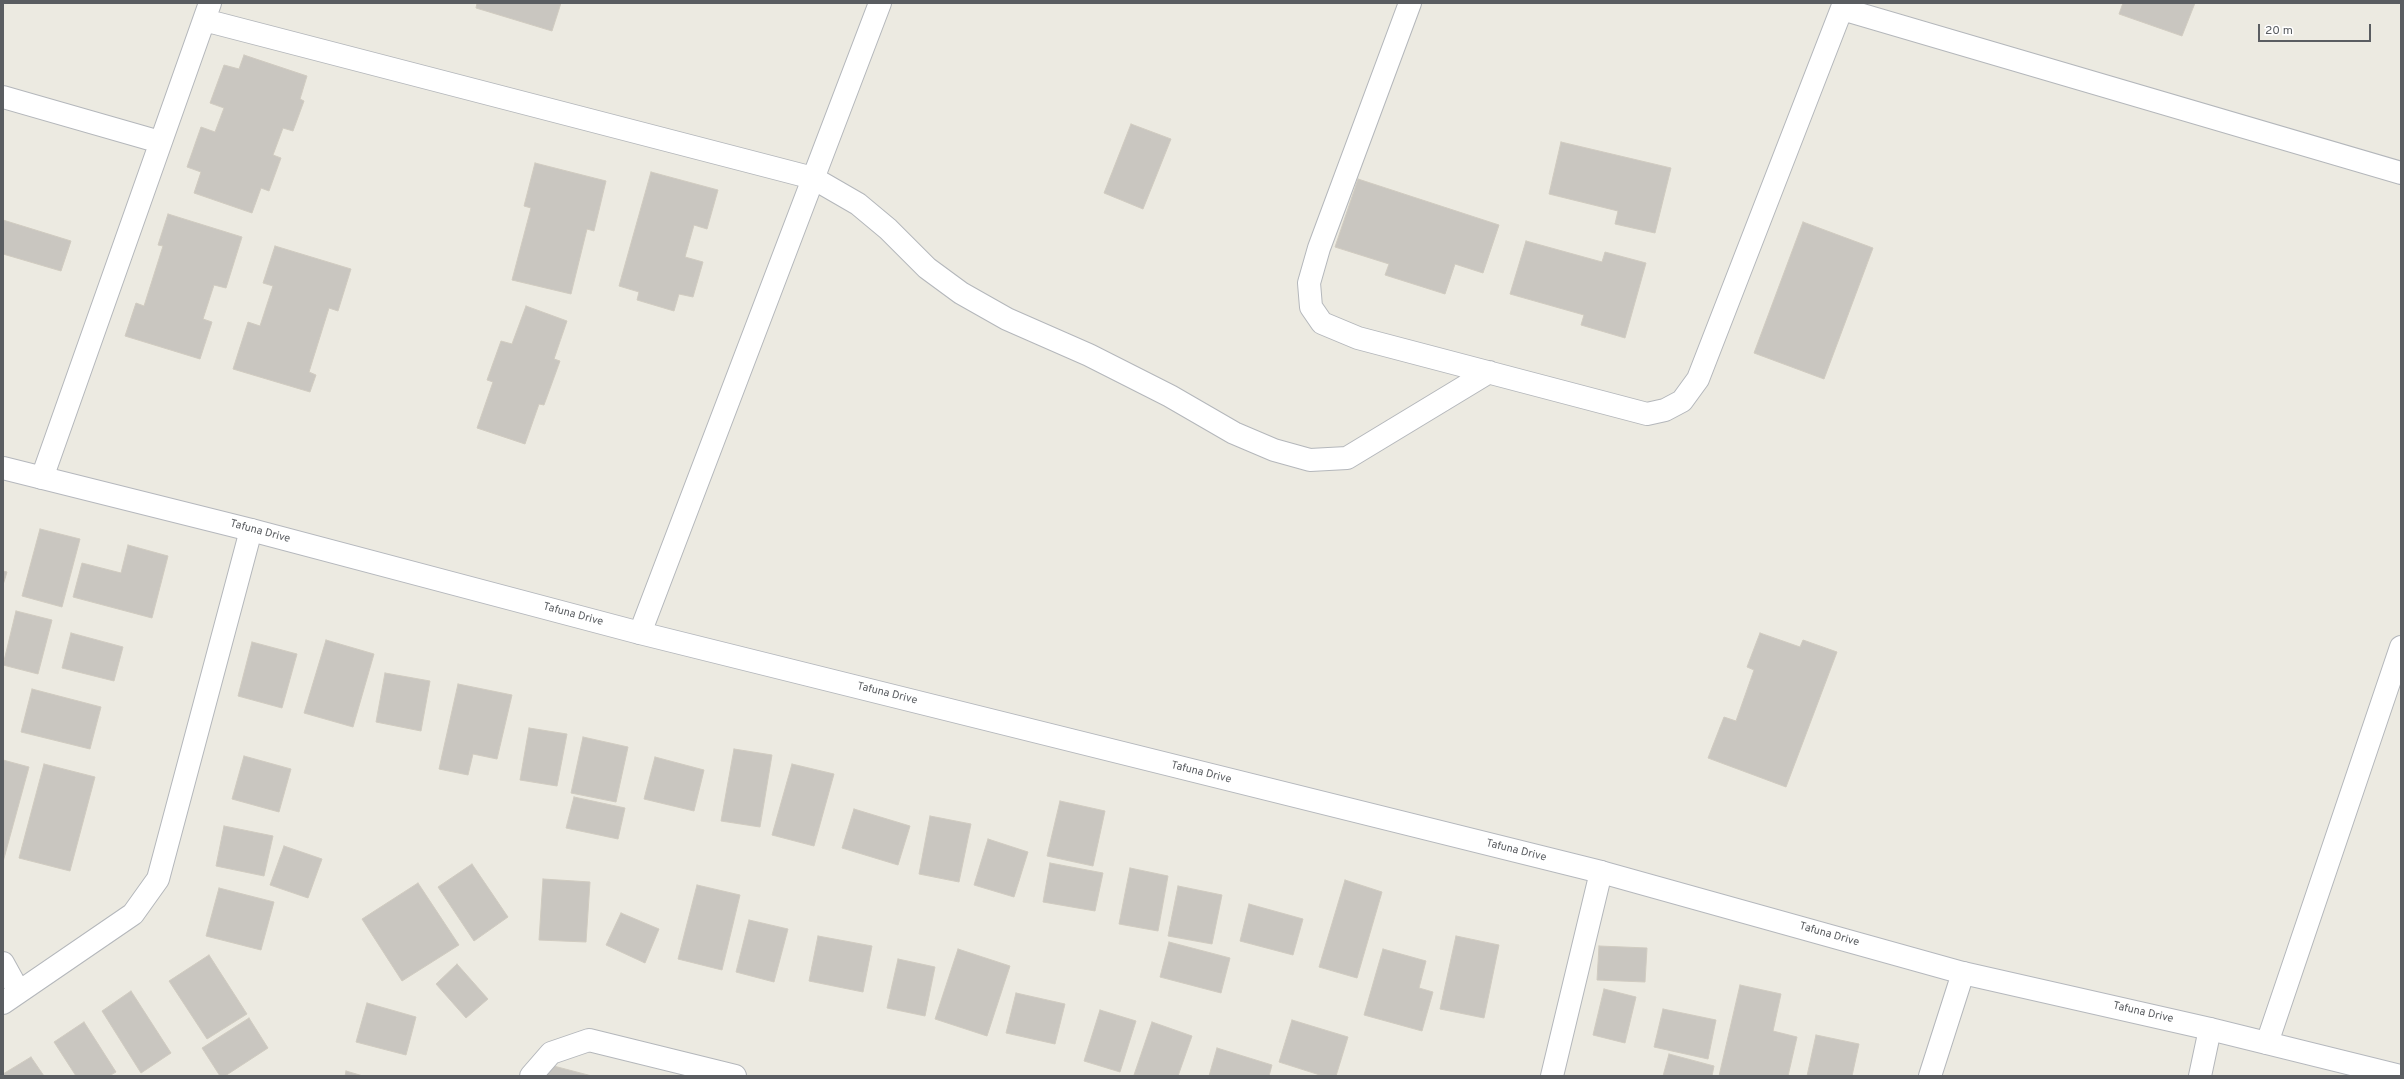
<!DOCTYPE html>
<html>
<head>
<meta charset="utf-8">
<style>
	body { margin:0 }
	#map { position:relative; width:2404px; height:1079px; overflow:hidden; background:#eceae1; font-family:Overpass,sans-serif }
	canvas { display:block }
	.frame { position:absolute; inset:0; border:4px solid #5a5d61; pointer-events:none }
	.scale { position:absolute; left:2258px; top:24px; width:113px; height:18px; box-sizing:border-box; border:2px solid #5a5d61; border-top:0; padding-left:5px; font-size:12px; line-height:14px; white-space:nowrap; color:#5a5d61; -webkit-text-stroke:3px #fff; paint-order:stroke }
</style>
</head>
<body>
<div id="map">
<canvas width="2404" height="1079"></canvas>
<div class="frame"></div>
<div class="scale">20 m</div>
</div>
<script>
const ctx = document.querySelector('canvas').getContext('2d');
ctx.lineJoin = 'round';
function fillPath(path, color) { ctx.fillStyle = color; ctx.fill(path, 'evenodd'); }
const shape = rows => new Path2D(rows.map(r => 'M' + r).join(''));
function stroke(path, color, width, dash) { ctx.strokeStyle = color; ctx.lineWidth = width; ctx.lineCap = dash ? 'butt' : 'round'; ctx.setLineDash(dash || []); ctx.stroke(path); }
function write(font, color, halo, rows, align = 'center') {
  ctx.font = font + ' Overpass,sans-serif'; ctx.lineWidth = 3; ctx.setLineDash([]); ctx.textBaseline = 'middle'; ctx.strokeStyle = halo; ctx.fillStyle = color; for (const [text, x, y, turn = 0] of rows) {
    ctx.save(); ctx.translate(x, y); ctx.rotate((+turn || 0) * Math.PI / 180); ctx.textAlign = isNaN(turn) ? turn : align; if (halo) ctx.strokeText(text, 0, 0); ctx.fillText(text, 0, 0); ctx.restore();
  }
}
const building = shape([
	[477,3,561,3,552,31,476,8,477,3],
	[2123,3,2195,3,2182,36,2119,14,2123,3],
	[244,55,307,76,300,99,304,101,293,131,283,128,273,155,281,158,269,191,261,188,252,213,194,193,201,172,187,167,201,127,215,132,224,108,210,103,224,65,239,69,244,55],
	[1131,124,1171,139,1143,209,1104,193,1131,124],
	[1561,142,1671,168,1655,233,1615,224,1618,211,1549,194,1561,142],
	[535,163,606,181,594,231,587,229,571,294,512,280,531,208,524,206,535,163],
	[651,172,718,190,707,229,694,225,685,257,703,262,693,297,679,294,674,311,637,300,639,292,619,286,651,172],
	[1358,179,1499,225,1483,273,1455,264,1445,294,1385,275,1389,264,1335,247,1358,179],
	[168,214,242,237,226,288,214,285,203,319,212,322,200,359,125,336,136,303,144,306,163,246,158,245,168,214],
	[3,220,71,241,61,271,3,254,3,220],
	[1803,222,1873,248,1824,379,1754,353,1803,222],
	[1526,241,1602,262,1605,252,1646,263,1625,338,1581,325,1584,315,1510,294,1526,241],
	[275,246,351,269,338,311,329,308,309,372,316,375,310,392,233,369,248,322,260,326,273,286,263,283,275,246],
	[526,306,567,321,554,359,560,361,544,405,539,404,525,444,477,428,493,382,487,380,501,341,512,344,526,306],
	[40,529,80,539,62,607,22,596,40,529],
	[128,545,168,556,152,618,73,597,82,563,121,573,128,545],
	[3,571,7,572,3,585,3,571],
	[16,611,52,620,38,674,3,665,16,611],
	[71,633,123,647,114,681,62,668,71,633],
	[1760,633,1800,647,1803,640,1837,652,1786,787,1708,758,1724,717,1736,721,1754,670,1747,667,1760,633],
	[326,640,374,654,353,727,304,713,326,640],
	[252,642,297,654,282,708,238,696,252,642],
	[385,673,430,681,421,731,376,722,385,673],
	[458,684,512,695,497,759,473,754,468,775,439,769,458,684],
	[32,689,101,707,90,749,21,732,32,689],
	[529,728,567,734,557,786,520,780,529,728],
	[583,737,628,747,616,802,571,793,583,737],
	[734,749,772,755,760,827,721,821,734,749],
	[244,756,291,769,279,812,232,799,244,756],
	[655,757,704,770,694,811,644,799,655,757],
	[3,760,29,767,3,862,3,760],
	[44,764,95,777,70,871,19,858,44,764],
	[792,764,834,774,814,846,772,835,792,764],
	[574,797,625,808,618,839,566,828,574,797],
	[1060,801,1105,811,1093,866,1047,856,1060,801],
	[854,809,910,826,898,865,842,848,854,809],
	[930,816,971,824,959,882,919,874,930,816],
	[224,826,273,836,264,876,216,866,224,826],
	[988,839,1028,852,1014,897,974,885,988,839],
	[284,846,322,859,308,898,270,885,284,846],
	[1050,863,1103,873,1095,911,1043,902,1050,863],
	[472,864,508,917,474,941,438,887,472,864],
	[1130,868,1168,876,1158,931,1119,924,1130,868],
	[543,879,590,882,586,942,539,940,543,879],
	[1345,880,1382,892,1357,978,1319,967,1345,880],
	[418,883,459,945,402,981,362,919,418,883],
	[697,885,740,895,722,970,678,959,697,885],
	[1178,886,1222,895,1212,944,1168,936,1178,886],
	[219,888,274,902,261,950,206,936,219,888],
	[1249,904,1303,919,1293,955,1240,941,1249,904],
	[621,913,659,929,645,963,606,945,621,913],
	[749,920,788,929,774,982,736,972,749,920],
	[818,936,872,946,863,992,809,981,818,936],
	[1456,936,1499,945,1484,1018,1440,1009,1456,936],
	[1169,942,1230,958,1221,993,1160,977,1169,942],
	[1599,946,1647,948,1645,982,1597,980,1599,946],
	[958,949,1010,966,987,1036,935,1019,958,949],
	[1383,949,1426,961,1419,988,1433,992,1422,1031,1364,1015,1383,949],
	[209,955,247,1014,207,1039,169,981,209,955],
	[898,959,935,967,925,1016,887,1008,898,959],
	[457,964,488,999,466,1018,436,984,457,964],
	[1740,985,1781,994,1773,1031,1797,1037,1788,1076,1719,1076,1740,985],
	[1604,989,1636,997,1625,1043,1593,1035,1604,989],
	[131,991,171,1053,141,1073,102,1011,131,991],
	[1016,993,1065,1004,1055,1044,1006,1033,1016,993],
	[367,1003,416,1017,406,1055,356,1042,367,1003],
	[1663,1009,1716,1020,1708,1059,1654,1047,1663,1009],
	[1100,1010,1136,1021,1120,1072,1084,1061,1100,1010],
	[249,1018,268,1048,225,1076,220,1076,202,1048,249,1018],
	[1292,1020,1348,1037,1336,1076,1323,1076,1279,1062,1292,1020],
	[84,1022,116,1072,109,1076,76,1076,54,1042,84,1022],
	[1152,1022,1192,1036,1178,1076,1134,1075,1152,1022],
	[1816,1035,1859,1044,1852,1076,1807,1076,1816,1035],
	[1217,1048,1272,1065,1269,1076,1209,1076,1217,1048],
	[1669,1054,1714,1066,1712,1076,1663,1076,1669,1054],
	[31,1057,44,1076,3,1076,3,1074,31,1057],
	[546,1064,592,1076,543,1076,546,1064],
	[346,1071,363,1076,345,1076,346,1071]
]);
fillPath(building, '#c9c6c0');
stroke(building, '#d0cbc0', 1);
const minor = shape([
	[1410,3,1319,248,1309,283,1311,307,1322,323,1358,338,1647,414,1665,410,1682,401,1698,379,1844,3],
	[1842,9,2401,173],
	[204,20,813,178,858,204,888,229,927,268,961,293,1007,319,1089,355,1170,396,1234,433,1274,450,1310,460,1347,458,1489,372],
	[3,97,160,142],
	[42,478,210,3],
	[640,633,880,3],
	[3,963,19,992],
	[3,1003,133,914,158,879,251,530],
	[2267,1043,2401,647],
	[531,1076,551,1053,589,1040,735,1076],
	[1552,1076,1601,872],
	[1930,1076,1963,973],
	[2200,1076,2210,1029]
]);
const secondary = shape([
	[3,468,251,530,640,633,1601,872,1963,973,2210,1029,2400,1076]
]);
stroke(minor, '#b4b7bb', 24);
stroke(secondary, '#b5b8bd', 24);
stroke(minor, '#fff', 22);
stroke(secondary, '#fff', 22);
write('11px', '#5a5d61', '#fff', [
	["Tafuna Drive",260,532,15],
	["Tafuna Drive",573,615,15],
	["Tafuna Drive",887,694,14],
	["Tafuna Drive",1201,773,14],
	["Tafuna Drive",1516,851,14],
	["Tafuna Drive",1829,935,16],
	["Tafuna Drive",2143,1013,13]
]);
</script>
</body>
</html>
